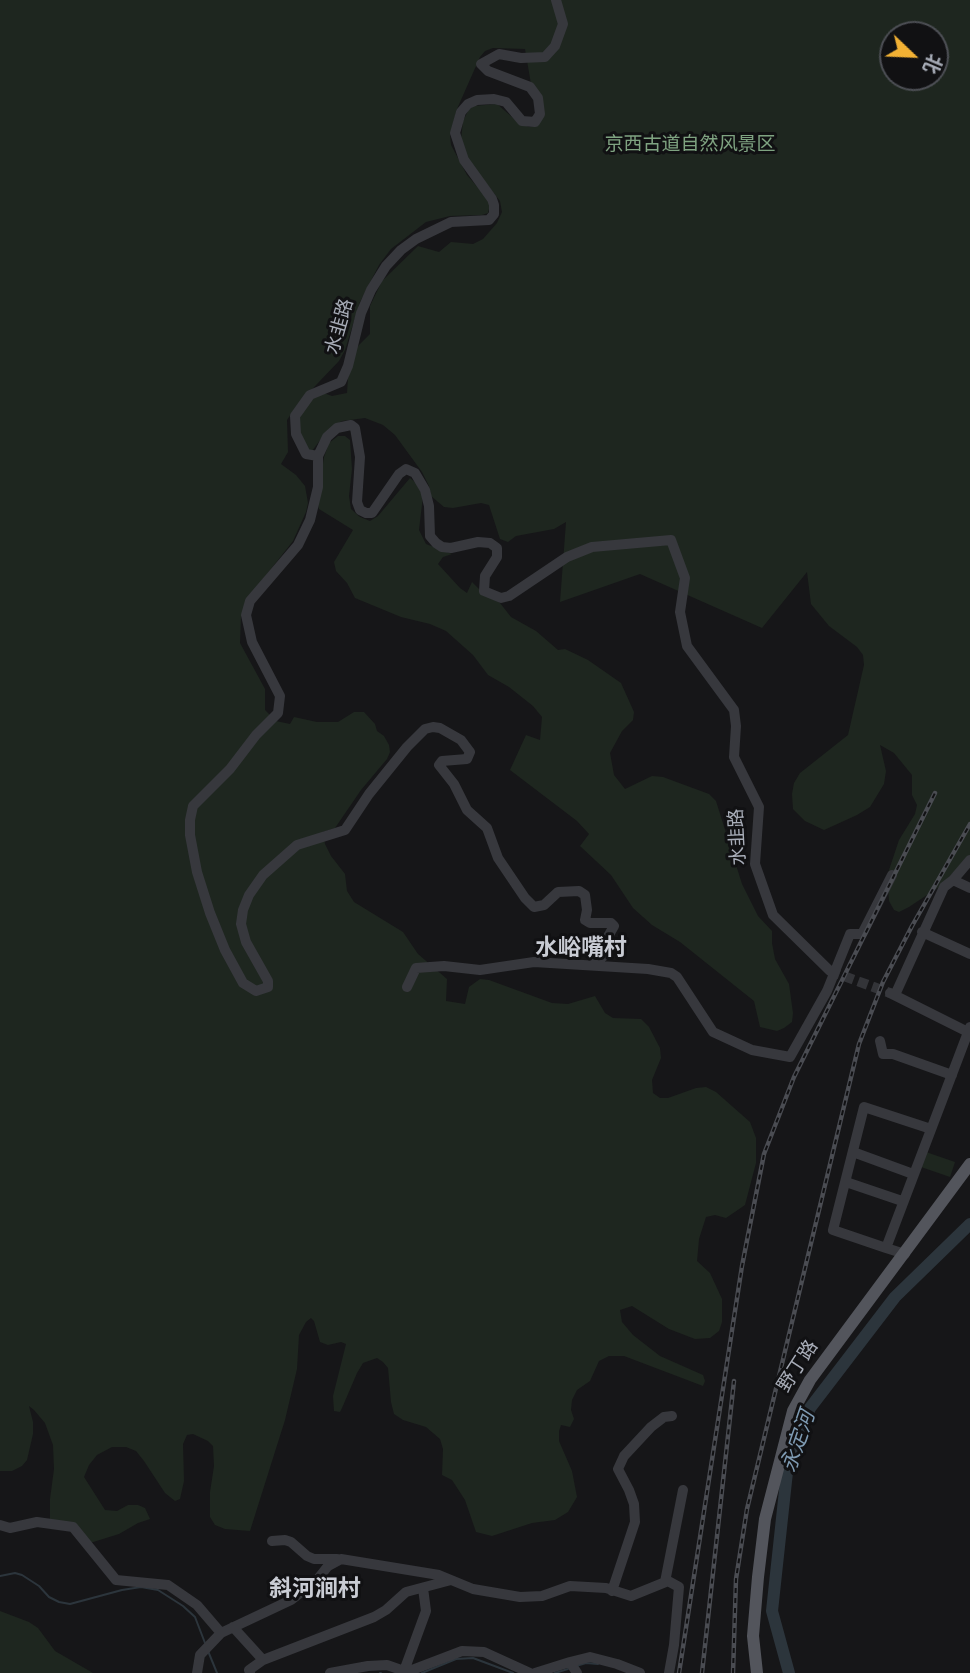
<!DOCTYPE html>
<html>
<head>
<meta charset="utf-8">
<style>
	body { margin:0 }
	#map { position:relative; width:970px; height:1673px; overflow:hidden; background:#161618; font-family:"Source Sans 3","Noto Sans SC",sans-serif }
	canvas { display:block }
	.north { position:absolute; left:879px; top:21px; width:70px; height:70px; box-sizing:border-box; background:#111113; border:2px solid #4d4f55; border-radius:50%; rotate:113deg; font-size:19px; font-weight:700; line-height:28px; text-align:center; color:#a8adb8 }
	.north::after { content:''; display:block; margin:auto; width:24px; height:32px; background:#f2b134; clip-path:polygon(50% 0,100% 100%,50% 72%,0 100%) }
</style>
</head>
<body>
<div id="map">
<canvas width="970" height="1673"></canvas>
<div class="north">北</div>
</div>
<script>
const ctx = document.querySelector('canvas').getContext('2d');
ctx.lineJoin = 'round';
function fillPath(path, color) { ctx.fillStyle = color; ctx.fill(path, 'evenodd'); }
const shape = rows => new Path2D(rows.map(r => 'M' + r).join(''));
function stroke(path, color, width, dash) { ctx.strokeStyle = color; ctx.lineWidth = width; ctx.lineCap = dash ? 'butt' : 'round'; ctx.setLineDash(dash || []); ctx.stroke(path); }
function write(font, color, halo, rows, align = 'center') {
  ctx.font = font + ' "Source Sans 3","Noto Sans SC",sans-serif'; ctx.lineWidth = 6; ctx.setLineDash([]); ctx.textBaseline = 'middle'; ctx.strokeStyle = halo; ctx.fillStyle = color; for (const [text, x, y, turn = 0] of rows) {
    ctx.save(); ctx.translate(x, y); ctx.rotate((+turn || 0) * Math.PI / 180); ctx.textAlign = isNaN(turn) ? turn : align; if (halo) ctx.strokeText(text, 0, 0); ctx.fillText(text, 0, 0); ctx.restore();
  }
}
fillPath(shape([
	[0,0,970,0,970,856,939,887,909,907,899,912,894,910,889,901,887,876,899,840,915,814,917,805,912,795,912,775,894,753,880,745,886,771,884,784,870,807,857,815,824,830,805,821,793,809,792,794,794,783,800,773,848,735,864,665,863,655,857,647,829,626,811,604,807,572,762,628,640,574,560,602,566,522,554,529,516,536,508,542,500,539,489,505,481,503,453,508,444,507,431,496,429,486,422,472,395,435,383,425,365,418,342,421,327,431,312,451,307,451,300,434,298,421,313,393,318,391,332,396,347,393,348,378,357,347,370,334,370,306,382,281,418,246,439,252,451,242,473,244,483,239,497,223,502,212,500,201,467,159,461,140,463,121,468,111,473,106,497,104,519,123,529,127,538,125,525,49,493,48,485,51,480,57,457,109,450,135,451,145,467,175,488,199,490,205,488,213,482,215,450,216,426,222,391,249,379,265,360,302,345,350,339,361,297,405,287,420,288,452,281,464,296,475,305,486,308,503,306,512,293,541,252,593,244,608,241,616,240,643,265,689,265,710,276,721,290,724,294,717,317,722,338,722,354,712,364,712,375,724,377,731,384,736,389,745,390,752,387,759,361,790,335,828,323,832,325,844,331,856,345,874,347,891,354,902,403,932,418,954,447,979,446,1001,465,1004,469,987,480,979,489,980,552,1003,568,1004,595,996,605,1013,613,1018,641,1019,649,1027,660,1048,661,1058,652,1080,653,1093,660,1098,668,1098,696,1088,706,1087,716,1092,750,1122,756,1138,756,1163,745,1205,726,1218,715,1215,706,1217,699,1239,697,1261,710,1273,722,1299,722,1322,719,1331,710,1338,695,1339,669,1329,632,1306,620,1310,622,1322,633,1335,660,1356,703,1375,705,1381,703,1386,624,1356,609,1356,599,1361,590,1381,577,1390,572,1400,571,1410,574,1419,570,1427,561,1425,559,1431,559,1441,572,1471,577,1497,568,1512,555,1520,532,1523,492,1536,476,1532,465,1500,452,1480,442,1475,443,1449,440,1439,426,1427,403,1420,394,1414,391,1402,388,1368,383,1362,377,1358,363,1363,357,1373,342,1408,340,1412,334,1411,333,1396,346,1344,341,1342,328,1345,320,1342,314,1321,311,1318,306,1322,299,1335,297,1369,285,1420,250,1531,225,1529,215,1525,210,1517,210,1492,214,1466,213,1446,208,1441,193,1434,187,1435,183,1444,184,1481,180,1499,175,1501,165,1493,144,1461,136,1451,126,1447,112,1447,97,1455,89,1465,84,1477,105,1510,117,1511,128,1505,138,1505,145,1508,150,1519,138,1523,119,1534,90,1543,50,1520,50,1499,54,1469,53,1445,45,1423,34,1410,29,1406,33,1422,33,1434,27,1460,22,1466,12,1471,0,1471],
	[893,35,935,35,935,77,893,77],
	[338,436,345,436,350,440,352,469,349,496,351,509,360,517,370,521,378,516,410,478,416,483,423,496,419,530,426,544,452,554,443,557,438,564,460,588,467,593,472,582,485,595,500,603,511,617,536,631,558,650,565,649,588,660,621,683,634,712,633,720,622,731,610,753,614,775,625,789,652,776,663,777,709,794,716,801,742,884,758,916,772,931,772,943,775,959,789,984,793,1013,792,1022,784,1028,777,1031,760,1027,754,1001,680,942,652,925,633,908,611,875,580,846,589,834,577,821,510,770,526,735,540,740,542,717,533,706,509,687,488,675,473,655,446,631,430,624,401,617,355,598,347,583,336,571,334,562,353,530,319,509,317,502,324,457,329,443],
	[926,1152,955,1162,950,1177,921,1167],
	[0,1611,29,1622,38,1628,55,1651,93,1673,0,1673]
]), '#1e261f');
stroke(shape([
	[0,1576,15,1573,22,1575,39,1586,49,1597,59,1602,70,1604,122,1590,141,1587,158,1590,183,1606,195,1617,205,1643],
	[208,1651,217,1673],
	[576,1666,586,1663,598,1664],
	[380,1673,381,1673],
	[422,1673,456,1659,473,1658,513,1673],
	[555,1673,568,1669]
]), '#2c353c', 2);
stroke(shape([
	[789,1673,772,1611,787,1472,810,1408,895,1297,970,1224]
]), '#2c353c', 12);
stroke(shape([
	[830,971,890,993]
]), '#333438', 10, [10, 5]);
stroke(shape([
	[556,0,563,24,555,46,545,57,521,58,499,54,481,64,488,71,530,87,538,98,540,114,535,122,522,121,506,102,494,99,477,100,468,104,461,112,455,133,464,160,492,199,494,205,494,214,489,220,451,222,416,239,401,250,386,266,371,290,361,313,348,366,341,382,310,395,295,416,296,434,306,454,318,456,327,437,337,428,351,425,355,428,360,457,357,502,360,510,366,513,372,513,399,474,406,469,415,473,425,490,429,506,430,536,436,543,442,547,451,548,478,542,490,543,497,548,497,557,485,576,484,591,501,598,509,596,567,557,592,547,671,540,685,578,680,612,687,646,734,710,736,726,734,757,759,807,755,864,773,915,830,971],
	[318,456,318,487,310,520,298,545,250,601,246,615,252,642,280,696,278,713,256,735,230,769,193,806,190,820,190,835,197,872,210,913,225,950,243,983,256,991,268,987,268,981,246,942,241,924,243,910,249,895,263,875,297,845,345,830,369,794,407,747,425,729,433,727,440,728,461,740,470,752,467,759,442,761,439,765,454,784,467,810,487,828,498,858,525,898,534,907,544,905,558,892,579,891,585,895,587,910,585,920,590,923,611,923,614,926,606,940,604,956,591,965],
	[953,880,970,888],
	[922,932,970,954],
	[407,987,416,968,444,966,480,970,534,962,648,969,671,973,677,977,713,1032,752,1050,790,1057,827,991,850,934,862,934,892,875],
	[890,993,970,1033],
	[895,995,944,887,953,880,970,860],
	[880,1041,883,1054,893,1054,952,1075],
	[853,1152,913,1174],
	[846,1182,902,1201],
	[886,1248,833,1230,864,1107,931,1129],
	[905,1254,886,1248,970,1027],
	[0,1525,10,1528,37,1522,73,1527,116,1580,168,1585,197,1605,221,1633,200,1655,197,1673],
	[272,1541,285,1540,291,1542,307,1556,314,1559,337,1559],
	[665,1582,683,1490],
	[612,1591,635,1522,634,1504,629,1490,618,1469,624,1456,651,1427,664,1417,672,1416],
	[233,1627,263,1660],
	[221,1633,291,1600,317,1580,328,1566,341,1559,439,1575,473,1589,520,1597,542,1596,570,1586,606,1588,631,1596,668,1581,679,1587,674,1645,669,1673],
	[570,1662,590,1657,617,1664,640,1673],
	[404,1671,426,1611,423,1588],
	[250,1673,249,1670,263,1660,374,1617,386,1610,406,1592,451,1580],
	[330,1673,368,1666,387,1665,407,1672,462,1651,484,1652,530,1673],
	[535,1673,570,1662,577,1673]
]), '#37383d', 10);
stroke(shape([
	[757,1673,753,1636,758,1577,765,1519,793,1411,810,1380,970,1164]
]), '#53555c', 12);
const rail = shape([
	[679,1673,742,1266,764,1154,794,1077,935,793],
	[702,1673,734,1381],
	[733,1673,736,1579,747,1509,859,1044,883,982,912,926,970,824]
]);
stroke(rail, '#4a4c52', 4.5);
stroke(rail, '#111113', 2, [5]);
write('19px', '#7fa381', '#111113', [
	["京西古道自然风景区",690,146]
]);
write('19px', '#a8adb8', '#111113', [
	["水韭路",341,327,-74],
	["水韭路",739,837,-93],
	["野丁路",799,1367,-57]
]);
write('italic 21px', '#7f9bb3', '#111113', [
	["永定河",800,1442,-71]
]);
write('bold 23px', '#c9ccd4', '#111113', [
	["水峪嘴村",581,950],
	["斜河涧村",315,1591]
]);
</script>
</body>
</html>
